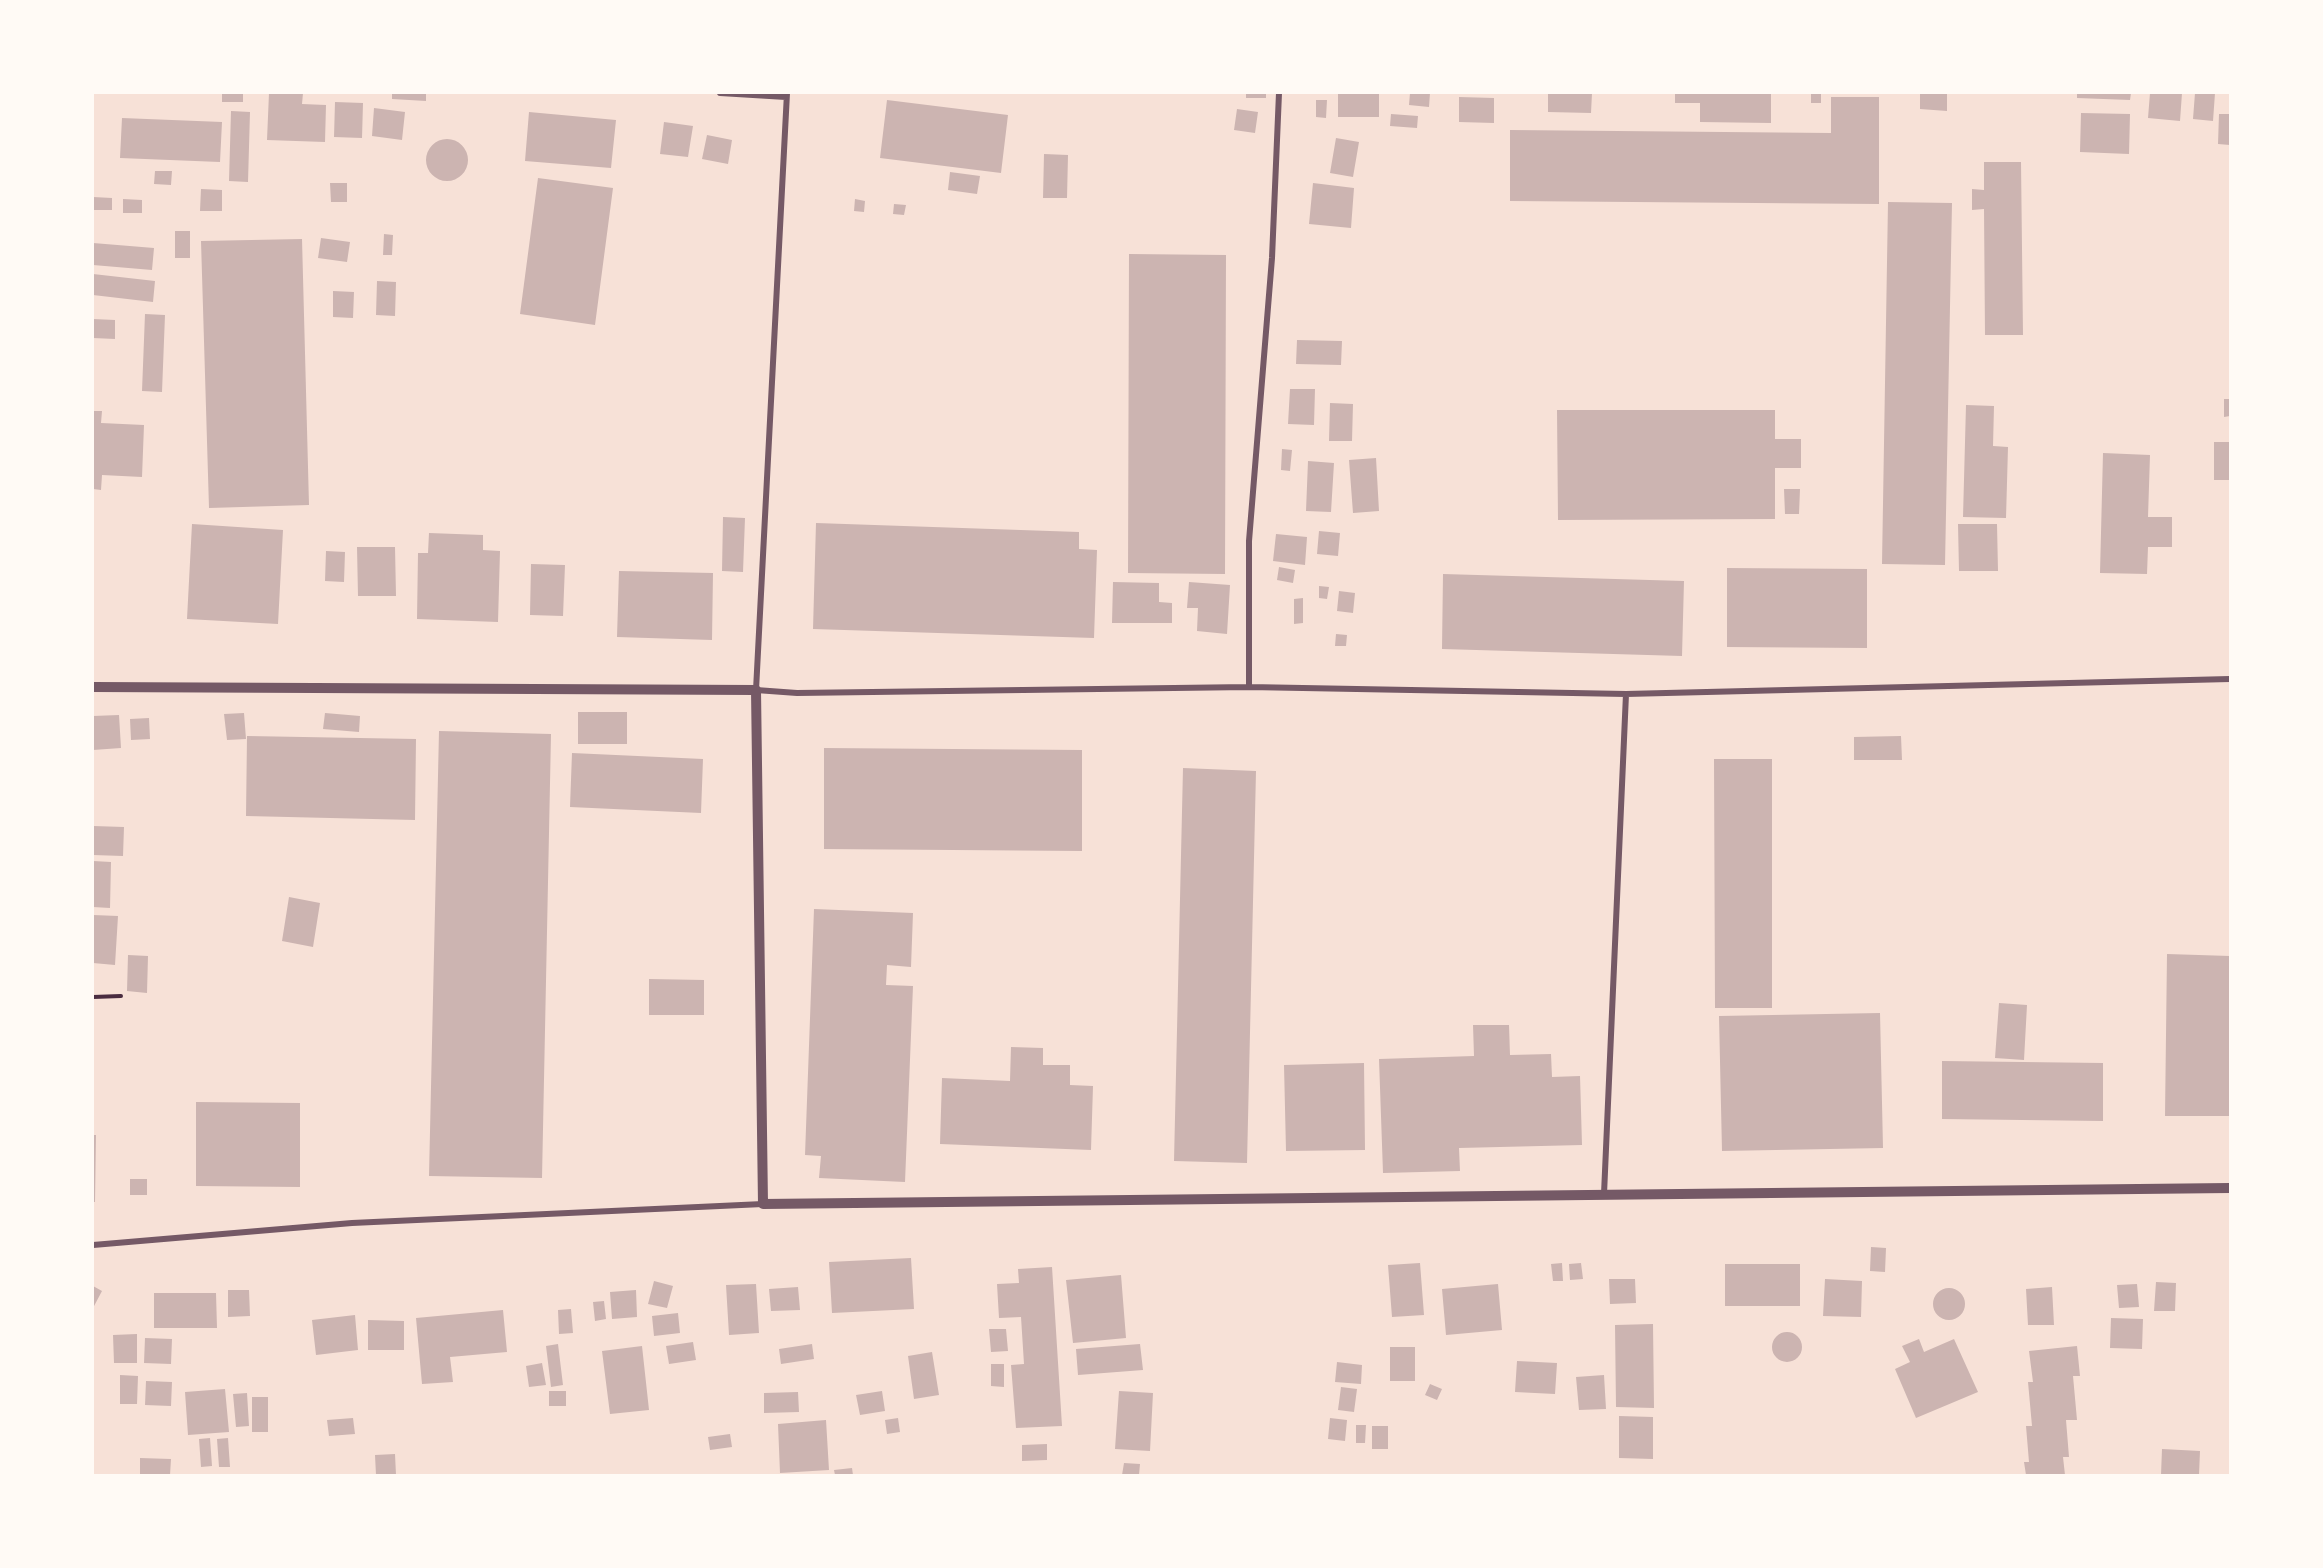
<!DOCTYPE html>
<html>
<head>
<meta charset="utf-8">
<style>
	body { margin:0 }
	#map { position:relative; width:2323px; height:1568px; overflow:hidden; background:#f7e1d7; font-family:Literata,serif }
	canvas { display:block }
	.frame { position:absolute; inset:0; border:94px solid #fffaf5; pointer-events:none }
</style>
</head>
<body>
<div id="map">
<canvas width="2323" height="1568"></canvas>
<div class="frame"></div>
</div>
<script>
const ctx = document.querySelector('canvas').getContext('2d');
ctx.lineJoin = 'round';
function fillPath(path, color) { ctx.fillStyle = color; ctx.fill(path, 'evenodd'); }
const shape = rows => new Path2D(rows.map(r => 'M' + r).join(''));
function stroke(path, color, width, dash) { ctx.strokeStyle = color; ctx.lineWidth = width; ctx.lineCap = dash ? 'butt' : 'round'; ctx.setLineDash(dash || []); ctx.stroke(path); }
fillPath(shape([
	[222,93,243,93,243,102,222,102],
	[269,93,303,93,302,104,326,105,325,142,267,140],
	[392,93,426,93,426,101,392,99],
	[1246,93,1266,93,1266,98,1246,98],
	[1338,93,1379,93,1379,117,1338,117],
	[1410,93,1430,93,1429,107,1409,105],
	[1548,93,1592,93,1591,113,1548,112],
	[1675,93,1771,93,1771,123,1700,122,1700,103,1675,103],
	[1811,93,1821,93,1821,103,1811,103],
	[1920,93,1947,93,1947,111,1920,109],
	[2077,93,2131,93,2130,100,2077,98],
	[2150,93,2182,93,2180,121,2148,118],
	[2195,93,2215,93,2213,121,2193,119],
	[1459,97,1494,98,1494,123,1459,122],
	[1831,97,1879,97,1879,204,1510,201,1510,130,1831,133],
	[887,100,1008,115,1001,173,880,158],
	[1316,100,1327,100,1326,118,1316,117],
	[335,102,363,103,362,138,334,137],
	[374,108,405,112,402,140,372,136],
	[1237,109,1258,112,1255,133,1234,130],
	[231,111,250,112,248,182,229,181],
	[529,112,616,120,611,168,525,161],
	[2081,113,2130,114,2129,154,2080,152],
	[1391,114,1418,116,1417,128,1390,126],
	[2219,114,2230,114,2230,145,2218,144],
	[122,118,222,122,220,162,120,158],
	[664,122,693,126,688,157,660,154],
	[707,135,732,140,728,164,702,159],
	[1336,138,1359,142,1353,177,1330,173],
	'426 160a21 21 0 1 1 42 0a21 21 0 1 1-42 0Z',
	[1044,154,1068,155,1067,198,1043,198],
	[1984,162,2021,162,2023,335,1985,335,1984,209,1972,210,1972,189,1984,190],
	[155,171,172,171,171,185,154,184],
	[950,172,980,176,977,194,948,190],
	[538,178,613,188,595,325,520,314],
	[330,183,347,183,347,202,331,202],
	[1313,183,1354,188,1351,228,1309,224],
	[201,189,222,190,222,211,200,211],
	[93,197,112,198,112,210,93,210],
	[123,199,142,200,142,213,123,213],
	[855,199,865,201,864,212,854,211],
	[1888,202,1952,203,1945,565,1882,564],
	[894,204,906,205,904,215,893,214],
	[175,231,190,231,190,258,175,258],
	[384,234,393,235,392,255,383,255],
	[321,238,350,242,347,262,318,258],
	[302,239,309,505,209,508,201,241],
	[93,243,154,248,152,270,93,265],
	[1129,254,1226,255,1225,574,1128,573],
	[93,274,155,281,153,302,93,295],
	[377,281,396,282,395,316,376,315],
	[333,291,354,292,353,318,333,317],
	[145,314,165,315,162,392,142,391],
	[93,319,115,320,115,339,93,338],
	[1297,340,1342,341,1341,365,1296,364],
	[1290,389,1315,389,1314,425,1288,424],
	[2224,399,2230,399,2230,416,2224,417],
	[1330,403,1353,404,1352,441,1329,441],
	[1966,405,1994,406,1993,446,2008,447,2006,518,1963,517],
	[1557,410,1775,410,1775,439,1801,439,1801,468,1775,468,1775,519,1558,520],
	[93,411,102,411,101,423,144,425,142,477,102,475,101,490,93,489],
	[2214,442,2230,442,2230,480,2214,480],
	[1282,449,1292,450,1290,471,1281,470],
	[2103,453,2150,455,2148,517,2172,517,2172,547,2148,547,2147,574,2100,573],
	[1376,458,1379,511,1353,513,1349,460],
	[1308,461,1334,463,1331,512,1306,511],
	[1784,489,1800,489,1799,514,1785,514],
	[723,517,745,518,743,572,722,571],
	[816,523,1079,532,1079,549,1097,550,1094,638,813,629],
	[192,524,283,530,278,624,187,619],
	[1958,524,1997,524,1998,571,1959,571],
	[1319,531,1340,533,1338,556,1317,554],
	[429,533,483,535,483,550,500,551,498,622,417,619,418,553,428,553],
	[1276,534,1307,537,1305,565,1273,561],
	[357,547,395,547,396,596,358,596],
	[326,551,345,552,344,582,325,581],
	[531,564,565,565,563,616,530,615],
	[1279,567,1295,570,1293,583,1277,580],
	[1727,568,1867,569,1867,648,1727,647],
	[619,571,713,573,712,640,617,637],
	[1443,574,1684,581,1682,656,1442,649],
	[1113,582,1159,583,1159,602,1172,603,1172,623,1112,623],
	[1189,582,1230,585,1227,634,1197,631,1198,608,1187,608],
	[1319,586,1329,587,1327,599,1319,598],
	[1339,591,1355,593,1353,613,1337,611],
	[1303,598,1303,623,1294,624,1294,599],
	[1336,634,1347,635,1346,646,1335,646],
	[578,712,627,712,627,744,578,744],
	[244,713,246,739,227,740,224,714],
	[325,713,360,716,359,732,323,729],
	[119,715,121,748,93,750,93,716],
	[149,718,150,739,131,740,130,719],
	[439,731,551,734,542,1178,429,1176],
	[247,736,416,739,415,820,246,816],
	[1901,736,1902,760,1854,760,1854,737],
	[824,748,1082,750,1082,851,824,849],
	[572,753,703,759,701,813,570,807],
	[1714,759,1772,759,1772,1008,1715,1008],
	[1183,768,1256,771,1247,1163,1174,1161],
	[93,826,124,827,123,856,93,855],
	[93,861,111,862,110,908,93,907],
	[289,897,320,903,313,947,282,941],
	[814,909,913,913,911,967,887,965,886,985,913,986,905,1182,819,1178,821,1156,805,1155],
	[93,915,118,916,115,965,93,963],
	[2167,954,2230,956,2230,1116,2165,1116],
	[128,955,148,956,147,993,127,991],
	[649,979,704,980,704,1015,649,1015],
	[1999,1003,2027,1005,2024,1060,1995,1058],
	[1880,1013,1883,1148,1722,1151,1719,1016],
	[1473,1025,1509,1025,1510,1055,1551,1054,1552,1077,1580,1076,1582,1145,1459,1148,1460,1171,1383,1173,1379,1059,1474,1056],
	[1011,1047,1043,1048,1043,1065,1070,1065,1070,1085,1093,1086,1091,1150,940,1144,942,1078,1010,1081],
	[1942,1061,2103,1063,2103,1121,1942,1119],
	[1364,1063,1365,1150,1286,1151,1284,1065],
	[196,1102,300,1103,300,1187,196,1186],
	[93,1135,96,1135,95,1202,93,1202],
	[130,1179,147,1179,147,1195,130,1195],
	[1871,1247,1886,1248,1885,1272,1870,1271],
	[911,1258,914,1309,832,1313,829,1262],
	[1420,1263,1424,1315,1392,1317,1388,1265],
	[1562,1263,1563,1281,1553,1281,1551,1264],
	[1581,1263,1583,1279,1570,1280,1569,1264],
	[1725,1264,1800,1264,1800,1306,1725,1306],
	[1052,1267,1062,1426,1016,1428,1011,1365,1024,1364,1021,1317,999,1318,997,1284,1019,1283,1018,1269],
	[1121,1275,1126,1338,1073,1343,1066,1280],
	[1609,1279,1635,1279,1636,1303,1610,1304],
	[1825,1279,1862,1281,1861,1317,1823,1316],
	[654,1281,673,1286,667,1308,648,1304],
	[2156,1282,2176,1283,2175,1311,2154,1311],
	[756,1284,759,1333,729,1335,726,1285],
	[1498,1284,1502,1330,1446,1335,1442,1289],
	[2137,1284,2139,1307,2119,1308,2117,1285],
	[93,1286,102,1291,93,1308],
	[798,1287,800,1310,771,1311,769,1289],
	[2052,1287,2054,1325,2028,1325,2026,1289],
	'1933 1304a16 16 0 1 1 32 0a16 16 0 1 1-32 0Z',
	[228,1290,249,1290,250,1316,228,1317],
	[636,1290,637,1317,612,1319,610,1292],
	[154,1293,216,1293,217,1328,154,1328],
	[604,1301,606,1319,595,1321,593,1302],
	[571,1309,573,1333,559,1334,558,1310],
	[503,1310,507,1352,450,1357,453,1382,422,1384,416,1318],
	[678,1313,680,1333,654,1336,652,1316],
	[355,1315,358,1350,316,1355,312,1320],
	[2111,1318,2143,1319,2142,1349,2110,1348],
	[368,1320,404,1321,404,1350,368,1350],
	[1653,1324,1654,1408,1616,1407,1615,1325],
	[989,1329,1006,1329,1008,1351,991,1352],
	'1772 1347a15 15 0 1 1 30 0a15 15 0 1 1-30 0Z',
	[137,1334,137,1363,114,1363,113,1335],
	[145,1338,172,1339,171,1364,144,1363],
	[1919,1339,1924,1352,1954,1339,1978,1392,1916,1418,1895,1369,1910,1362,1902,1346],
	[693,1342,696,1360,669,1364,666,1346],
	[558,1344,563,1385,551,1387,546,1346],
	[812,1344,814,1359,781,1364,779,1349],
	[1140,1344,1143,1370,1078,1375,1076,1349],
	[642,1346,649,1410,610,1414,602,1351],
	[2077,1346,2080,1376,2073,1376,2077,1420,2066,1420,2069,1457,2063,1457,2065,1475,2026,1475,2024,1462,2029,1462,2026,1426,2032,1426,2028,1382,2033,1382,2029,1351],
	[1390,1347,1415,1347,1415,1381,1390,1381],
	[932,1352,939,1395,914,1399,908,1356],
	[1517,1361,1557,1363,1555,1394,1515,1392],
	[1337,1362,1362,1365,1361,1384,1335,1382],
	[542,1363,546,1385,529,1387,526,1366],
	[991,1364,1004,1364,1004,1387,991,1386],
	[120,1375,138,1376,137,1404,120,1404],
	[1604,1375,1606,1409,1579,1410,1576,1377],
	[146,1381,172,1382,171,1406,145,1405],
	[1430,1384,1442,1389,1437,1400,1425,1395],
	[1341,1387,1357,1389,1354,1412,1338,1410],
	[225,1389,229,1432,188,1435,185,1392],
	[549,1391,566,1391,566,1406,549,1406],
	[882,1391,885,1411,860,1415,856,1395],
	[1119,1391,1153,1393,1150,1451,1115,1449],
	[798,1392,799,1412,764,1413,764,1393],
	[247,1393,249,1426,236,1427,233,1394],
	[252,1397,268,1397,268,1432,252,1432],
	[1619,1416,1653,1417,1653,1459,1619,1458],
	[353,1418,355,1434,329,1436,327,1420],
	[898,1418,900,1432,887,1434,885,1420],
	[1330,1418,1347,1420,1345,1441,1328,1439],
	[826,1420,829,1470,780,1473,778,1424],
	[1356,1425,1366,1425,1365,1443,1356,1443],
	[1372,1426,1388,1426,1388,1449,1372,1449],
	[730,1434,732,1447,710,1450,708,1437],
	[210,1438,212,1466,201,1467,199,1439],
	[228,1438,230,1467,219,1467,217,1439],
	[1047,1444,1047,1460,1022,1461,1022,1445],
	[2162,1449,2200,1451,2199,1475,2161,1475],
	[395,1454,396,1475,376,1475,375,1455],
	[140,1458,171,1459,170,1475,140,1475],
	[1124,1463,1140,1464,1139,1475,1122,1475],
	[852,1468,853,1475,835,1475,834,1470]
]), '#ccb4b1');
stroke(shape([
	[93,997,121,996]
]), '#4a2c40', 4);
stroke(shape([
	[720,93,786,97],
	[787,93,756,690,797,693,1249,687,1626,694,2230,679],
	[1249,687,1249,541,1272,258,1279,93],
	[1604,1194,1626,694],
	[93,1245,352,1223,763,1204]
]), '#755966', 6);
stroke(shape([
	[93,687,756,690,763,1204,2230,1188]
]), '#755966', 10);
</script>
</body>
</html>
